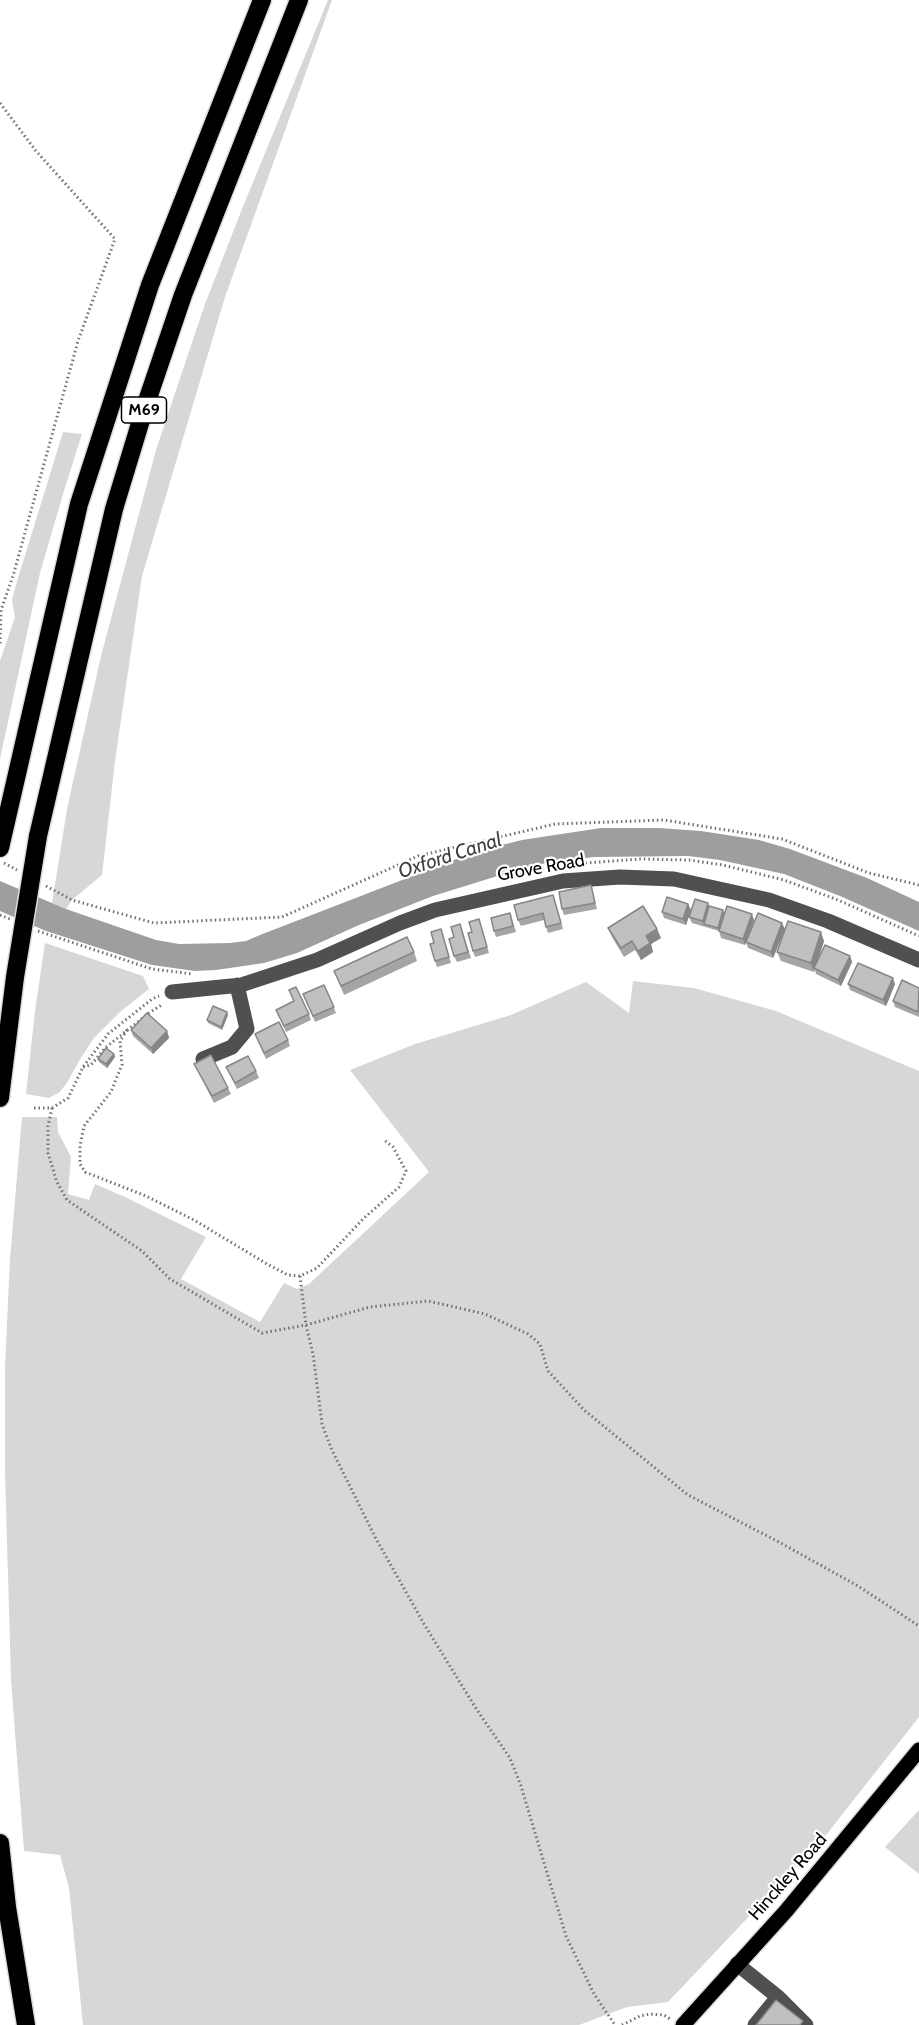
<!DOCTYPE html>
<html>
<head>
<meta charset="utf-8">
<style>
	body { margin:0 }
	canvas { display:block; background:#fff }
</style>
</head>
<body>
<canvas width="919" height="2025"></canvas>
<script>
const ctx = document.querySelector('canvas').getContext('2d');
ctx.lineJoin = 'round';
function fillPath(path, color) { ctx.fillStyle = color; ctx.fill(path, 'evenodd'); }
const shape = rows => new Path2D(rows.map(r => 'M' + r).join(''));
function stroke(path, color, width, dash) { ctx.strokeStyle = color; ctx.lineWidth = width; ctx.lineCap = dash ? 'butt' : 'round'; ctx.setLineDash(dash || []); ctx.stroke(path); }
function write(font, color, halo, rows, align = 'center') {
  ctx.font = font + ' Cabin,sans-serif'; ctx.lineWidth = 4.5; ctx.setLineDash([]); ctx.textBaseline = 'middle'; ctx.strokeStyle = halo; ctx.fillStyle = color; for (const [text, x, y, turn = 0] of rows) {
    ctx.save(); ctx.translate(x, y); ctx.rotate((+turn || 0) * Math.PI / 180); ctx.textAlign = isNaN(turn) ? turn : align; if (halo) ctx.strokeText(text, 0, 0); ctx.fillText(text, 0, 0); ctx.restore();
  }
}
fillPath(shape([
	[328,0,332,0,225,297,142,576,115,761,102,875,72,900,66,909,52,903,67,809,101,656,156,450,205,304,242,209],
	[63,432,82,434,63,494,40,573,0,759,0,661,15,617,12,600,15,588],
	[45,943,143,976,149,989,120,1012,94,1038,79,1061,68,1081,60,1092,49,1098,26,1094,35,1011],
	[633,981,694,988,776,1011,919,1071,919,1717,826,1835,668,2002,627,2007,579,2025,83,2025,69,1888,60,1855,24,1851,11,1679,5,1472,5,1367,10,1259,22,1117,57,1117,58,1132,71,1157,68,1194,89,1200,95,1184,125,1197,206,1237,181,1279,260,1322,284,1283,297,1289,309,1284,429,1172,350,1070,415,1044,511,1015,586,982,629,1013],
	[919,1810,919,1874,885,1847]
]), '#d7d7d7');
fillPath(shape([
	[601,828,659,828,701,831,759,840,790,849,867,878,919,902,919,931,840,896,784,874,720,860,688,856,595,857,555,861,520,869,433,896,359,925,297,953,264,963,216,970,195,971,152,965,46,931,0,911,0,881,66,909,156,940,179,944,230,943,246,941,260,935,477,851,522,840]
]), '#9e9e9e');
const major = shape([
	[683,2025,786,1911,919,1750]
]);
const highway = shape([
	[38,836,114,509,145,407,183,295,299,0],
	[0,848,79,504,150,285,262,0],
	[0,1098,15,977],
	[0,1843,7,1907,26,2025]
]);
stroke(major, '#dbdbdb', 18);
stroke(highway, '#dbdbdb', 21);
stroke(shape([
	[0,103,36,151,115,239,78,341,13,576,1,610,0,644],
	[4,863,17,870],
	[572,864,640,859,689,860,723,865,784,880,838,900,919,936],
	[507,877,553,866],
	[46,886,72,900,154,923,282,917,418,856,555,824,664,820,782,839,869,873,919,885],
	[0,915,10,919],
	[38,931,152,969,193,974],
	[127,1030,120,1041,122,1065,117,1077,111,1092,84,1126,80,1146,80,1164,85,1172,146,1196,194,1220,267,1264,288,1275,300,1276,317,1268,363,1219,399,1187,406,1171,393,1147,383,1139],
	[83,1067,91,1065,105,1048,149,1013,163,1004],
	[34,1108,52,1108,68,1098,83,1067,108,1034,152,999,159,996],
	[52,1108,48,1126,48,1153,57,1182,67,1200,142,1251,170,1279,262,1333,306,1325,370,1307,428,1301,485,1314,528,1334,540,1344,548,1371,584,1410,688,1495,779,1542,858,1586,919,1626],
	[300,1276,306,1325,313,1354,322,1424,331,1448,375,1537,424,1624,477,1710,510,1758,521,1786,566,1936,594,1994,615,2025],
	[622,2025,640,2016,650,2014,664,2015,670,2019]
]), '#727272', 3, [1.5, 3]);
stroke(shape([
	[172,992,241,985,317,960,400,923,435,910,563,881,620,877,674,879,769,900,828,921,919,960],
	[203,1059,232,1047,247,1029,237,985],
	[737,1964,778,1997,806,2025],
	[755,2025,778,1997]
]), '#505050', 15);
stroke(major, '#000', 15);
stroke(highway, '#000', 18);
const highwayBridge = shape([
	[15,977,38,836]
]);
stroke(highwayBridge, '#dbdbdb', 21, []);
stroke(highwayBridge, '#000', 18);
fillPath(shape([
	[591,885,597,909,564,915,562,909],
	[553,895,563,929,548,933,544,920,521,926,518,920],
	[688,904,691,910,686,925,664,918,662,912],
	[709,906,723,910,724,913,719,931,692,923,689,917],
	[512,919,516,932,496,937,494,931],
	[754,920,748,937,785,929,773,958,748,948,746,942,745,945,721,938,719,931],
	[460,924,471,958,457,962,454,956,454,937],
	[481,925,489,953,475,957,473,951,472,932],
	[608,928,661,938,651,944,653,952,641,960,635,950,624,957,612,937],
	[441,929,451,963,437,967,435,961,434,943],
	[824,941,818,960,850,956,852,962,841,986,816,974,815,970,814,972,781,961,777,952],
	[414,952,417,961,344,995,334,971],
	[848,984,895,984,886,1006,850,990],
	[324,985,336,1013,315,1022,303,994],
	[919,988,919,1017,895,1007,893,1001],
	[289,990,309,1014,311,1020,286,1032,276,1010,294,1001],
	[228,1015,222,1030,208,1023,207,1020],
	[131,1030,167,1031,169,1038,153,1054,133,1036],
	[255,1034,288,1040,290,1046,266,1059],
	[114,1054,115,1057,107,1068,99,1062,98,1059],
	[194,1064,228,1088,231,1094,214,1103],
	[226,1067,256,1071,259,1078,237,1089]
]), '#a5a5a5');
fillPath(shape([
	[708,903,710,909,704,924,703,921],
	[688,904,691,910,686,925,683,919],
	[723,910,724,913,719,931,718,928],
	[752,914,754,920,745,945,743,939],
	[782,923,785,929,773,958,771,952],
	[657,929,661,938,651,944,653,952,641,960,638,951,646,936],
	[821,932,824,941,815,969,814,968,814,972,811,963],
	[850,956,852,962,841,986,838,980],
	[893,978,895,984,886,1006,883,1000],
	[227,1012,228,1015,222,1030,221,1027],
	[167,1031,169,1038,153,1054,151,1048],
	[114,1054,115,1057,107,1068,106,1064]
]), '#868686');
const building = shape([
	[591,885,595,903,562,909,559,892,591,885],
	[553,895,561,923,546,927,543,913,518,920,514,905,553,895],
	[667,897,688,904,683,919,662,912,667,897],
	[695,899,708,903,703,921,689,917,695,899],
	[643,906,657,929,646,936,650,943,638,951,632,941,621,948,608,928,643,906],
	[709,906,723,910,718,928,704,924,709,906],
	[727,906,752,914,743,939,719,931,727,906],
	[510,913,513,926,494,931,491,918,510,913],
	[758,913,782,923,771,952,746,942,758,913],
	[479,919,487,947,473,951,468,933,472,932,469,922,479,919],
	[788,921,821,932,811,963,777,952,788,921],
	[460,924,468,952,454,956,449,939,454,937,451,927,460,924],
	[441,929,449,957,435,961,430,944,434,943,431,932,441,929],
	[407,937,414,952,341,986,334,971,407,937],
	[825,945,850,956,838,980,814,968,825,945],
	[858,963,893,978,883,1000,848,984,858,963],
	[902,980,919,988,918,1012,893,1001,902,980],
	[324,985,334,1007,313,1016,303,994,324,985],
	[296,987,309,1014,284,1026,276,1010,294,1001,289,990,296,987],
	[213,1006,227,1012,221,1027,207,1020,213,1006],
	[147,1013,167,1031,151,1048,131,1030,147,1013],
	[279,1022,288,1040,264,1053,255,1034,279,1022],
	[106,1048,114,1054,106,1064,98,1059,106,1048],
	[211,1055,228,1088,212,1096,194,1064,211,1055],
	[248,1056,256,1071,235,1083,226,1067,248,1056],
	[776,2000,803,2021,800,2025,756,2025,776,2000]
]);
fillPath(building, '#c0c0c0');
stroke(building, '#868686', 1.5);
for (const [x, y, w] of [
	[144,410,45]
]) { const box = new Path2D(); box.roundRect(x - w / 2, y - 13, w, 26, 4.5); ctx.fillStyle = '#fff'; ctx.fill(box); stroke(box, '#000', 1.5); }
write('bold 16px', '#000', null, [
	["M69",144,410]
]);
write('18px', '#000', '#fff', [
	["Grove Road",541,868,-10],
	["Hinckley Road",788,1877,-49]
]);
write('italic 20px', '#3f3f3f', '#fff', [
	["Oxford Canal",450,856,-18]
]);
</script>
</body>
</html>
